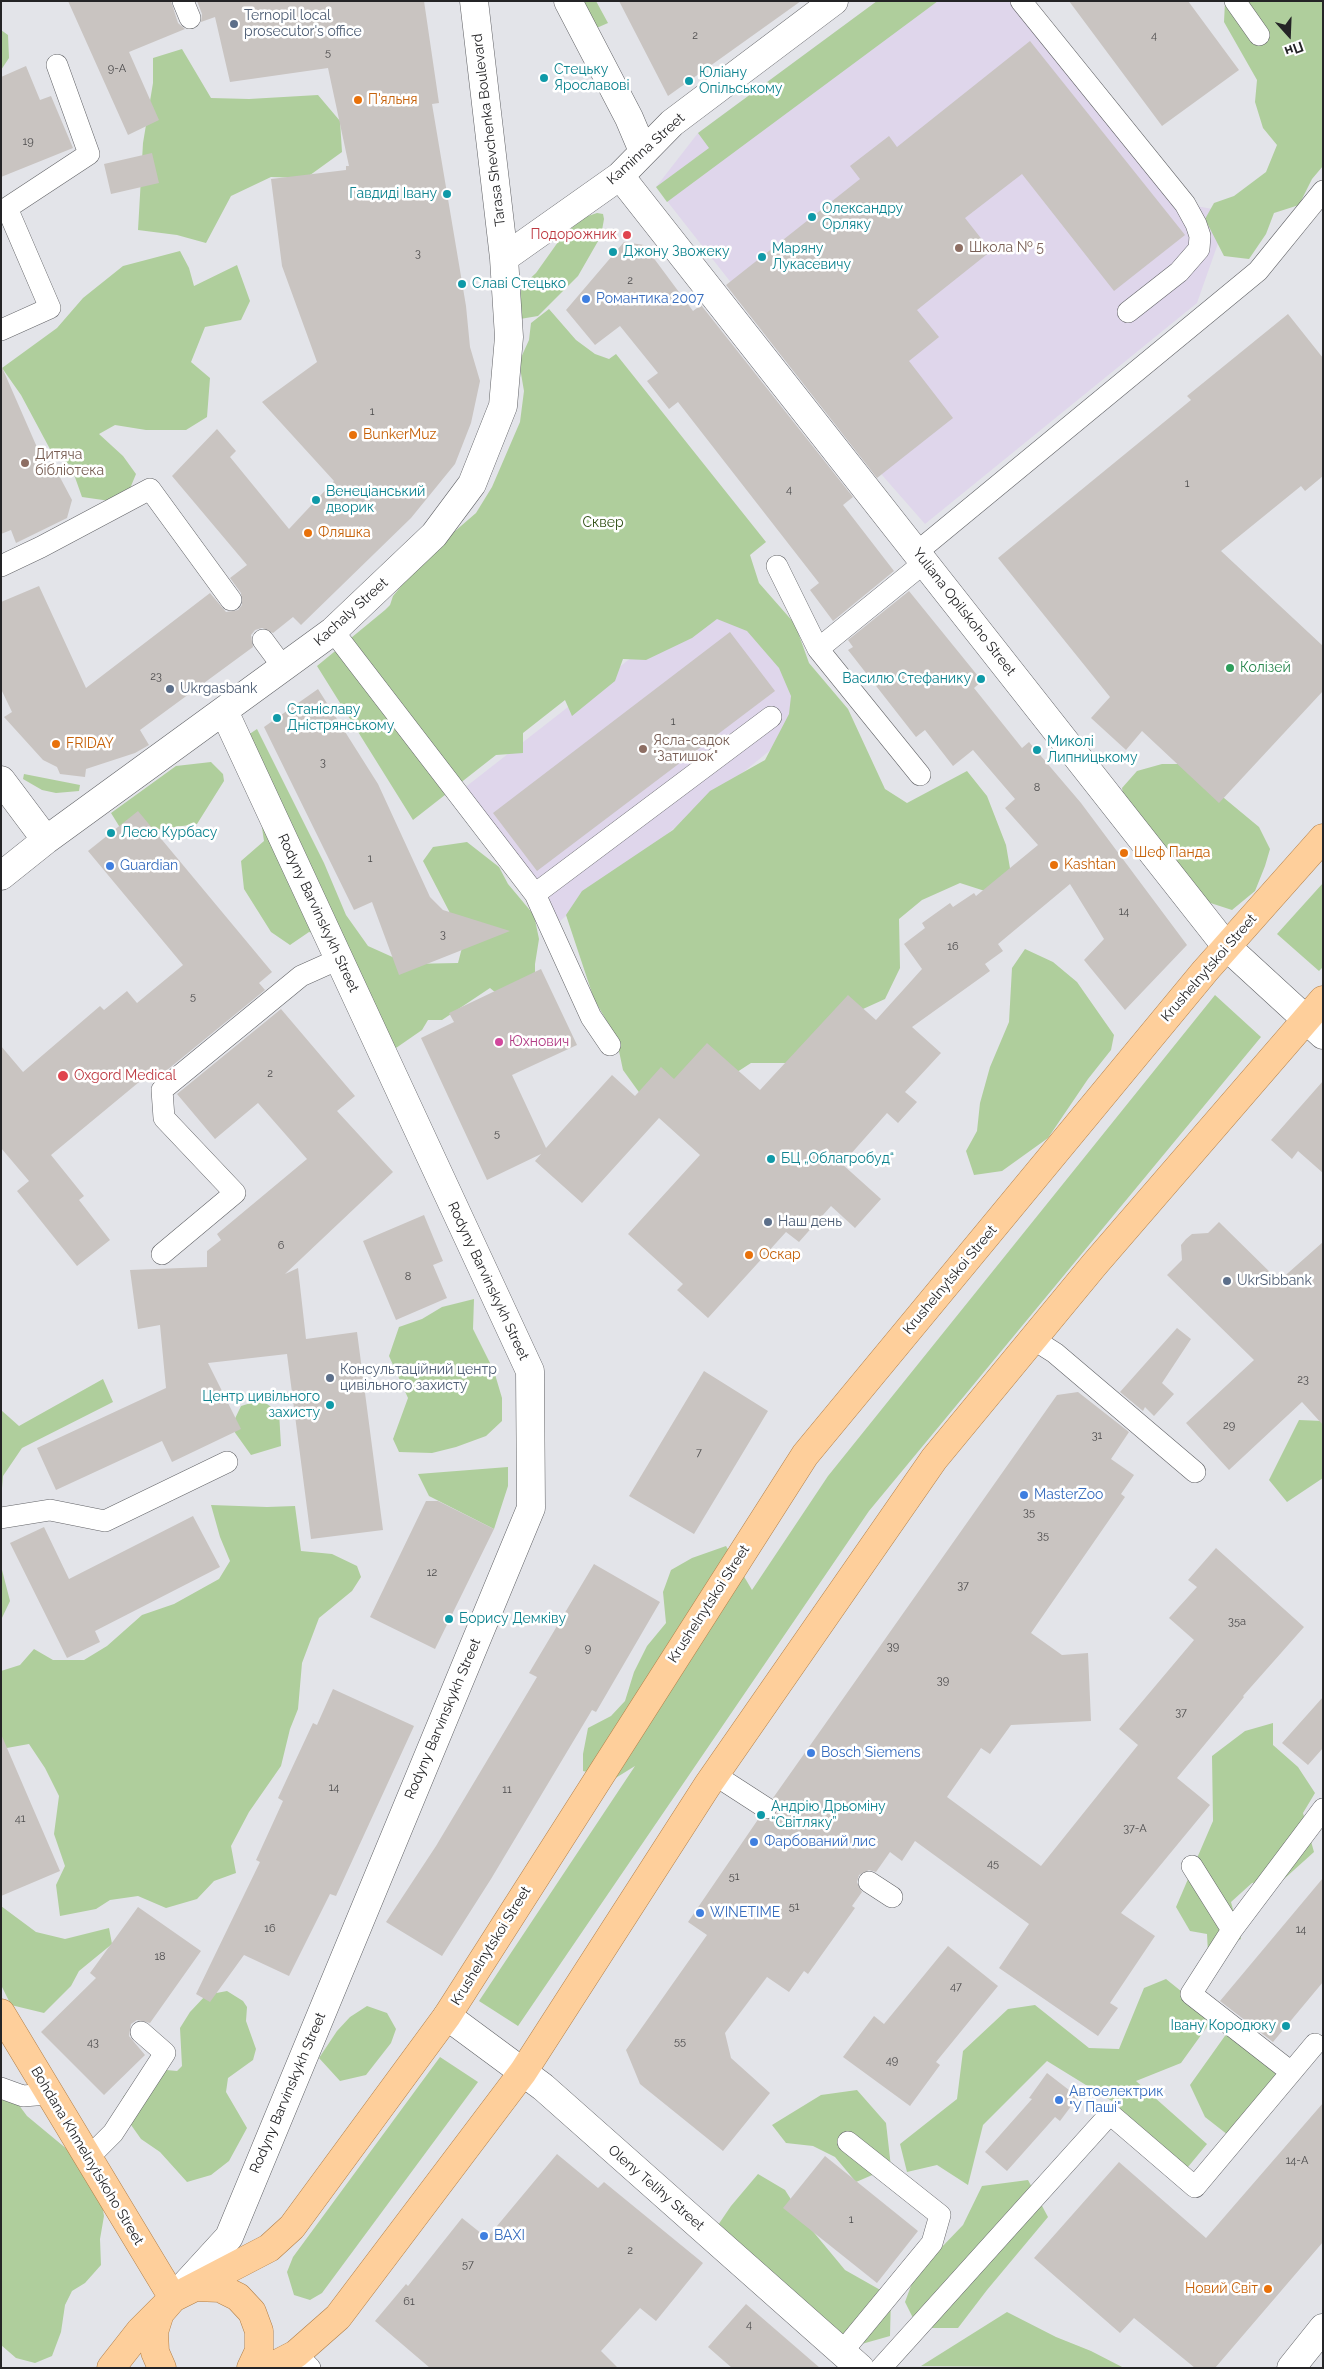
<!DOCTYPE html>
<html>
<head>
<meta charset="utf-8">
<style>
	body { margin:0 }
	#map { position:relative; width:1324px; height:2369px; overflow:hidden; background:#e3e4e9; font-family:Raleway,sans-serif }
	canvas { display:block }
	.frame { position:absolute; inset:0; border:2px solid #242426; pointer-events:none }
	.north { position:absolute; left:1264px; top:10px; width:50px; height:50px; -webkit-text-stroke:4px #fff; paint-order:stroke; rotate:160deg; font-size:14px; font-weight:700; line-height:20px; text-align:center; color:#242426 }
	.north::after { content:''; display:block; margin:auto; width:18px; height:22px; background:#242426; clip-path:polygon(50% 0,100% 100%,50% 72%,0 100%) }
</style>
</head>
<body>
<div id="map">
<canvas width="1324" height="2369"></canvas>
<div class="frame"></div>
<div class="north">Пн</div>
</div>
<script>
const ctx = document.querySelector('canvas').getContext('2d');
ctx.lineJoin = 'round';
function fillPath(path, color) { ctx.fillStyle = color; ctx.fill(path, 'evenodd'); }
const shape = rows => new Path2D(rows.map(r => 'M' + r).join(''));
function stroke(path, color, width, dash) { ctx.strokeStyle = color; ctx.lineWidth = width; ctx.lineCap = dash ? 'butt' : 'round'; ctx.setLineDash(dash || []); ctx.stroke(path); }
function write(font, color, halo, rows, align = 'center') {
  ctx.font = font + ' Raleway,sans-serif'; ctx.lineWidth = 5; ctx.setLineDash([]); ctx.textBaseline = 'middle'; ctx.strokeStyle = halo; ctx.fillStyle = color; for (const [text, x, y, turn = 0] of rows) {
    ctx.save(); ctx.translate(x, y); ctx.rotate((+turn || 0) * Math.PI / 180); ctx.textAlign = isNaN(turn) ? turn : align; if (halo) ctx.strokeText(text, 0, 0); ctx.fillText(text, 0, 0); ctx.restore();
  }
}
fillPath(shape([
	[877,1,1021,1,1185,204,1229,212,1197,303,925,524,882,475,656,187,698,133],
	[723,586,821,709,560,921,463,789]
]), '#dfd6eb');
fillPath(shape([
	[578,1,596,1,608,23,592,30],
	[877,1,938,1,667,202,656,187,709,148,698,133],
	[1227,1,1323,1,1323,166,1312,179,1299,205,1274,213,1266,234,1249,259,1224,256,1205,219,1214,203,1234,196,1266,172,1277,145,1263,128,1255,102,1257,80,1224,22,1225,2],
	[1,30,8,35,9,58,1,70],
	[182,49,211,98,249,99,318,95,340,121,342,152,306,178,271,177,231,196,206,243,177,235,138,230,143,143,153,83,153,58],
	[597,213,603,214,604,219,601,236,578,276,538,316,520,319,515,305,524,284,536,273,563,235,585,217],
	[180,251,189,268,194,286,237,265,250,301,241,320,205,327,191,362,210,378,207,417,186,430,146,430,115,425,99,434,123,456,136,474,124,503,82,497,71,466,51,451,21,395,2,368,57,328,83,298,123,266],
	[549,309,576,340,595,354,609,359,616,354,766,542,750,555,759,583,795,624,809,663,848,709,885,789,907,803,967,771,987,796,1006,845,1013,886,988,892,960,883,922,900,899,919,900,968,885,999,841,1019,810,1063,751,1063,697,1098,646,1102,623,1070,616,1037,594,999,566,915,582,891,673,830,710,791,765,760,789,714,791,696,779,668,747,631,717,619,692,638,646,660,623,659,615,681,572,716,565,700,523,733,523,753,496,755,413,820,317,666,385,610,390,605,393,596,425,557,476,513,492,487,520,422,524,391,519,362,529,340,531,323],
	[257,729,324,863,346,915,368,946,408,964,458,963,464,940,423,861,433,847,467,842,499,867,508,884,534,915,539,939,535,964,535,992,518,1011,490,988,442,1020,428,1020,422,1030,396,1048,380,1029,340,940,309,932,290,945,271,932,244,889,241,861,264,841,248,735],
	[211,762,223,774,224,781,197,824,124,834,111,813,176,766],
	[1162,764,1183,764,1259,827,1270,849,1265,866,1255,891,1232,910,1189,896,1126,810,1122,788,1137,771],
	[24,774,80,785,79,791,56,793,42,790,23,779],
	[1323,883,1323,967,1319,971,1277,934],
	[1025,949,1053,962,1077,982,1114,1035,1111,1050,1088,1079,1048,1138,1002,1171,974,1175,966,1151,977,1131,980,1103,990,1067,1009,1022,1012,968],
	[1215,995,1261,1037,869,1511,518,2026,479,2001,635,1766,614,1779,583,1771,583,1754,588,1728,611,1716,625,1701,634,1672,647,1646,666,1623,663,1592,671,1570,692,1558,726,1546,752,1590,828,1476],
	[474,1299,473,1329,494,1371,502,1398,502,1421,486,1436,456,1447,432,1453,399,1452,393,1439,408,1398,389,1356,399,1327,422,1319,442,1307],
	[103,1379,113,1402,22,1448,3,1476,1,1500,1,1410,19,1426],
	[261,1400,279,1412,281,1446,251,1455,231,1427,241,1406],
	[1299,1420,1323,1421,1323,1478,1287,1502,1269,1480],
	[508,1467,508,1486,494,1529,429,1496,418,1474],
	[211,1505,267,1507,295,1506,301,1551,332,1554,357,1566,361,1577,352,1591,319,1618,302,1663,298,1709,290,1729,281,1766,249,1812,231,1846,236,1873,214,1881,197,1899,166,1908,138,1896,110,1900,96,1909,60,1916,56,1885,65,1866,54,1834,59,1796,45,1768,29,1744,1,1749,1,1671,20,1665,34,1649,53,1660,84,1660,107,1646,142,1615,174,1604,219,1579,230,1561,220,1537],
	[1,1566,10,1601,1,1620],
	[1273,1723,1273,1745,1298,1767,1315,1793,1303,1813,1314,1852,1284,1879,1252,1883,1231,1902,1241,1939,1208,1953,1207,1934,1190,1931,1176,1907,1213,1821,1212,1756,1245,1731],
	[1,1906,36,1932,65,1939,109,1928,112,1944,79,1971,71,1986,44,2013,11,2005,1,1985],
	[1166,1979,1197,2004,1209,2024,1181,2063,1136,2081,1207,2144,1178,2179,1122,2137,1120,2106,1047,2061,983,2125,968,2185,937,2165,907,2172,900,2144,957,2099,963,2051,1008,2009,1035,2005,1089,2048,1119,2049,1144,1988],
	[227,1991,243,2001,247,2007,246,2021,256,2049,253,2060,228,2078,226,2092,247,2128,229,2161,211,2175,187,2182,160,2152,141,2139,124,2115,123,2097,137,2081,156,2069,177,2071,182,2066,180,2028,190,2012,206,1995],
	[367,2006,387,2013,396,2029,391,2043,366,2075,340,2081,319,2058,337,2031,350,2017],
	[1227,2033,1283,2074,1228,2135,1205,2117,1190,2085],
	[440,2057,478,2082,322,2293,310,2300,294,2295,287,2272,293,2257],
	[1,2081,27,2116,68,2150,101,2198,104,2216,100,2239,101,2265,85,2283,72,2291,65,2305,61,2332,52,2356,35,2363,16,2358,1,2345],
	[857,2090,886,2123,891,2167,856,2182,835,2157,813,2146,786,2143,772,2125,821,2095],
	[758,2174,785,2190,806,2223,845,2270,891,2296,890,2336,844,2349,714,2231,731,2206],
	[1028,2180,1048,2217,987,2290,958,2328,918,2328,905,2302,915,2275,963,2225,982,2186],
	[1007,2312,1056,2337,1091,2351,1124,2368,921,2366]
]), '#afce9c');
fillPath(shape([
	[68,1,171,1,178,23,185,29,129,52,159,120,128,135],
	[197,1,424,1,439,103,432,104,466,306,470,347,480,381,471,423,455,464,411,518,301,625,293,617,273,633,262,628,255,630,251,635,253,647,140,730,149,745,135,753,86,769,85,777,60,774,57,767,43,760,4,717,12,712,1,689,1,602,39,586,86,688,210,593,226,612,238,610,242,605,241,593,230,578,247,565,172,476,217,429,236,451,230,457,289,529,334,481,262,402,317,362,282,266,271,179,346,170,346,166,349,166,328,68,230,82,215,17,201,22,202,14],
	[619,1,801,1,668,96],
	[1069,1,1188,1,1239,70,1162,126],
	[1030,41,1185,235,1114,291,1022,174,965,218,991,251,917,310,939,337,909,361,953,418,877,478,726,285,860,179,850,166,889,136,897,147],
	[26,66,40,100,51,96,73,148,1,177,1,77],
	[152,153,159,183,111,194,104,164],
	[624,242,644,245,693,311,701,305,853,497,843,505,894,571,833,621,810,590,819,583,678,402,669,409,647,381,658,373,620,326,595,345,566,310],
	[1288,314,1323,358,1323,476,1305,491,1301,486,1221,551,1323,646,1323,691,1219,803,1142,731,1126,750,1091,718,1110,697,998,558,1191,400,1187,396],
	[1,365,43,461,54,466,72,500,67,518,16,543,11,530,1,534],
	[909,591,982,681,974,688,1022,748,1029,742,1081,803,1187,945,1125,1010,1084,960,1104,939,1070,884,998,944,1003,951,985,964,990,971,912,1027,941,1053,905,1092,917,1102,898,1123,887,1113,842,1164,881,1199,855,1228,831,1206,799,1242,786,1232,708,1318,677,1290,683,1284,628,1234,700,1155,659,1118,582,1203,535,1161,541,1154,487,1180,421,1038,454,1022,449,1013,541,969,577,1045,512,1075,546,1148,612,1075,635,1096,661,1067,674,1079,707,1043,760,1090,848,995,876,1020,922,969,904,944,925,928,922,923,950,903,953,907,974,893,976,896,1038,845,1005,808,1015,799,973,750,953,766,925,730,916,737,848,650,853,647,848,640],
	[730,632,775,691,537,871,493,813],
	[318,689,378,784,430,897,443,910,510,931,399,975,372,902,354,910,264,727],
	[138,811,272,972,259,983,265,990,161,1075,156,1068,51,1155,84,1196,79,1200,110,1240,77,1266,17,1191,29,1181,1,1148,1,1046,23,1072,100,1006,104,1010,127,991,137,1003,183,965,88,851],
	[281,1009,355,1096,337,1111,393,1172,285,1274,298,1268,306,1339,357,1332,383,1530,311,1539,287,1354,208,1363,241,1429,172,1462,162,1441,56,1490,37,1448,166,1388,160,1325,138,1329,130,1270,207,1267,207,1251,221,1240,217,1234,307,1159,258,1103,215,1139,177,1094],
	[1323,1081,1323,1173,1298,1151,1292,1159,1271,1140],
	[424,1215,443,1261,433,1265,447,1298,396,1320,363,1241],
	[1219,1222,1279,1281,1323,1242,1323,1425,1302,1402,1229,1470,1186,1423,1254,1360,1167,1275,1182,1260,1181,1245,1186,1239,1192,1234,1208,1233],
	[1177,1328,1191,1339,1162,1383,1174,1394,1154,1416,1145,1407,1143,1411,1120,1392],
	[704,1371,768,1411,694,1534,629,1496],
	[1078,1392,1129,1432,1111,1459,1134,1475,1121,1494,1125,1497,1031,1633,1062,1655,1088,1653,1091,1721,1011,1725,990,1754,981,1748,947,1797,1041,1866,1138,1745,1119,1729,1194,1640,1169,1618,1197,1587,1188,1580,1216,1548,1304,1627,1243,1696,1244,1697,1177,1778,1210,1805,1121,1913,1155,1936,1110,2003,1118,2008,1098,2036,999,1968,1029,1924,915,1841,902,1861,890,1852,876,1872,869,1870,859,1875,857,1882,862,1892,852,1906,855,1908,808,1974,804,1971,789,1992,767,1977,725,2033,731,2058,770,2093,723,2151,640,2084,626,2050,707,1935,688,1922,759,1818,766,1820,776,1815,778,1808,773,1798,1057,1395],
	[426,1501,438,1501,494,1529,435,1649,370,1617],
	[193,1516,220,1567,95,1631,100,1642,67,1658,10,1543,44,1527,69,1579],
	[594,1564,660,1602,596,1712,592,1710,491,1879,442,1956,386,1922,436,1846,537,1677,529,1673],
	[333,1689,414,1726,336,1896,330,1894,289,1976,244,1955,210,2002,196,1994,260,1862,256,1860,283,1801,278,1798,313,1723,317,1725],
	[1323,1697,1323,1748,1308,1765,1282,1743],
	[1,1734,60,1871,1,1896],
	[1323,1878,1323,1982,1273,2042,1220,2001],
	[138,1907,201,1951,150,2023,137,2020,131,2024,129,2036,145,2055,104,2095,41,2032,96,1978,90,1973],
	[948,1946,998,1986,936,2062,940,2065,910,2106,843,2057,874,2016,884,2024],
	[1047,2073,1078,2097,1060,2121,1055,2117,1007,2171,985,2152,1032,2099,1029,2098],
	[1323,2103,1323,2242,1215,2368,1195,2368,1134,2318,1120,2333,1034,2258,1119,2162,1206,2238],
	[557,2154,598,2188,604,2182,703,2263,656,2321,640,2308,601,2351,618,2368,430,2368,375,2321,406,2284,408,2286,462,2218,487,2238],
	[825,2156,918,2231,877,2283,783,2208],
	[746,2304,820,2368,732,2368,708,2347]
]), '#c9c4c1');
const lane = shape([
	[183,1,190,18],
	[1021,1,1185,204,1196,224,1200,236,1199,249,1179,272,1128,312],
	[1235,1,1259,35],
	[1,330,50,308,7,208,89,154,57,65],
	[917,552,1258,271,1323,191],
	[1,566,41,547,150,489,231,600],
	[777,566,818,649],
	[333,631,535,894,771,717],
	[263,640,283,667],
	[920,775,818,649,925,562],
	[535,894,591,1017,610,1045],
	[162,1254,235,1193,164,1118,162,1090,301,976,339,959],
	[1033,1339,1055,1353,1195,1472],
	[1,1518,50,1510,105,1521,227,1462],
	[715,1775,766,1808],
	[1192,1866,1232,1930],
	[869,1882,892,1897],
	[1291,2072,1191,1994,1232,1930,1323,1809],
	[1,2088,23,2096,48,2094],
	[88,2158,113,2133,165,2053,141,2032],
	[842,2352,932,2243,940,2215,848,2142],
	[296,2354,310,2368],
	[881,2368,1110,2114,1195,2187,1315,2044]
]);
const street = shape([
	[568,1,629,118,643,151],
	[620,176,1226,946,1323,1035],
	[504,258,620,176,672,123,834,1],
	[1,780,46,840],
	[1,876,46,840,333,631,434,535,472,484,503,406,509,337,504,258,474,1],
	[447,2016,543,2087,860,2368],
	[175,2296,229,2237,531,1508,530,1371,224,711],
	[1291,2368,1323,2328]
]);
const primary = shape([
	[1,2013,173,2298],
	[111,2368,140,2331,173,2298,269,2248,292,2227,447,2016,805,1455,1205,971,1323,838],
	[162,2368,155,2352,154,2332,160,2313,173,2298,195,2287,220,2288,238,2297,252,2312,259,2331,259,2351,251,2368],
	[269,2368,296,2354,338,2317,523,2072,707,1786,934,1459,1094,1265,1323,1000]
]);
stroke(lane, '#616266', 22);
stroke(street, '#616266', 29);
stroke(primary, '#b17e46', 29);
stroke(lane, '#fff', 21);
stroke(street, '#fff', 28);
stroke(primary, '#fecf9b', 28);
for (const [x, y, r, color] of [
	[234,24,5,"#5c6f8a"],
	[544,78,5,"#0f9aa8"],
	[689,81,5,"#0f9aa8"],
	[358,100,5,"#e8710a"],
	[447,194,5,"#0f9aa8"],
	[812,217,5,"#0f9aa8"],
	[627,235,5,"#e0444e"],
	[959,248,5,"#8d6e63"],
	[613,252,5,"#0f9aa8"],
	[762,257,5,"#0f9aa8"],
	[462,284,5,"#0f9aa8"],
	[586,299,5,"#3f7fe0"],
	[353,435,5,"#e8710a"],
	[25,463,5,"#8d6e63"],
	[316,500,5,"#0f9aa8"],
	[308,533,5,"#e8710a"],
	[1230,668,5,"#2e9e5b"],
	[981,679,5,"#0f9aa8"],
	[170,689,5,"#5c6f8a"],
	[277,718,5,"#0f9aa8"],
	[56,744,5,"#e8710a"],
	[643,749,5,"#8d6e63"],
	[1037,750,5,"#0f9aa8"],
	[111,833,5,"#0f9aa8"],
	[1124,853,5,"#e8710a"],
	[1054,865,5,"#e8710a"],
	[110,866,5,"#3f7fe0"],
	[499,1042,5,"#d1479c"],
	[63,1076,6,"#e0444e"],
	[771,1159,5,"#0f9aa8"],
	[768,1222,5,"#5c6f8a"],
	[749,1255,5,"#e8710a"],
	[1227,1281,5,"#5c6f8a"],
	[330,1378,5,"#5c6f8a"],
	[330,1405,5,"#0f9aa8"],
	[1024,1495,5,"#3f7fe0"],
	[449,1619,5,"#0f9aa8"],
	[811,1753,5,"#3f7fe0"],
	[761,1815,5,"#0f9aa8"],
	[754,1842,5,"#3f7fe0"],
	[700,1913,5,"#3f7fe0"],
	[1286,2026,5,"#0f9aa8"],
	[1059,2100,5,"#3f7fe0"],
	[484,2236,5,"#3f7fe0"],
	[1268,2289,5,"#e8710a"]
]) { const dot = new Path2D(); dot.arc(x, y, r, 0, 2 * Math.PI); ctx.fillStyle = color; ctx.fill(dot); stroke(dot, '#fff', 2); }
write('11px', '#4d4c4d', null, [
	["2",695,36],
	["4",1154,36],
	["5",328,53],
	["9-А",117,69],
	["19",28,142],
	["3",418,254],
	["2",630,281],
	["1",372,412],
	["1",1187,484],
	["4",789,490],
	["23",156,677],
	["1",673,722],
	["3",323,763],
	["8",1037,788],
	["1",370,859],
	["14",1124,912],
	["3",443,935],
	["16",953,947],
	["5",193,997],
	["2",270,1074],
	["5",497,1134],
	["6",281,1246],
	["8",408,1277],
	["23",1303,1380],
	["29",1229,1426],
	["31",1097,1436],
	["7",699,1453],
	["35",1029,1513],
	["35",1043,1536],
	["12",432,1573],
	["37",963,1586],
	["35а",1237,1622],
	["39",893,1647],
	["9",588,1649],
	["39",943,1681],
	["37",1181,1713],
	["14",334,1788],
	["11",507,1790],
	["41",20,1819],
	["37-А",1135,1829],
	["45",993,1864],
	["51",734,1877],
	["51",794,1907],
	["16",270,1929],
	["14",1301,1930],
	["18",160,1957],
	["47",956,1987],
	["55",680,2042],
	["43",93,2043],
	["49",892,2061],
	["14-А",1297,2161],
	["1",851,2220],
	["2",630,2251],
	["57",468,2265],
	["61",409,2302],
	["4",749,2325]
]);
write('14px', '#4e5e75', '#fff', [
	["Ternopil local",244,16],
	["prosecutor's office",244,32],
	["Ukrgasbank",180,689],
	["Наш день",778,1222],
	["UkrSibbank",1237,1281],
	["Консультаційний центр",340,1370],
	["цивільного захисту",340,1386]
], 'left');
write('14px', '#0d838f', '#fff', [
	["Стецьку",554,70],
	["Ярославові",554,86],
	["Юліану",699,73],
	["Опільському",699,89],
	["Гавдиді Івану",437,194,"right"],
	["Олександру",822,209],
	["Орляку",822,225],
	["Маряну",772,249],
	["Лукасевичу",772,265],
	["Джону Звожеку",623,252],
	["Славі Стецько",472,284],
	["Венеціанський",326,492],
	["дворик",326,508],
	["Василю Стефанику",971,679,"right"],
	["Станіславу",287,710],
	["Дністрянському",287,726],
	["Миколі",1047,742],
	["Липницькому",1047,758],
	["Лесю Курбасу",121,833],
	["БЦ „Облагробуд“",781,1159],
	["Центр цивільного",320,1397,"right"],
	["захисту",320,1413,"right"],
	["Борису Демківу",459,1619],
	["Андрію Дрьоміну",771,1807],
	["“Світляку”",771,1823],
	["Івану Кородюку",1276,2026,"right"]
], 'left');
write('14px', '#c56008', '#fff', [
	["П'яльня",368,100],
	["BunkerMuz",363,435],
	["Фляшка",318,533],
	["FRIDAY",66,744],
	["Шеф Панда",1134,853],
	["Kashtan",1064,865],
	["Оскар",759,1255],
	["Новий Світ",1258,2289,"right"]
], 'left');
write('14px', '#242426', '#fff', [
	["Tarasa Shevchenka Boulevard",489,130,-97],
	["Kaminna Street",646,149,-42],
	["Kachaly Street",351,612,-42],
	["Yuliana Opilskoho Street",964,612,52],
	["Rodyny Barvinskykh Street",318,913,65],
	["Krushelnytskoi Street",1209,968,-49],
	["Krushelnytskoi Street",950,1280,-50],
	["Rodyny Barvinskykh Street",488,1281,65],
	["Krushelnytskoi Street",709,1604,-57],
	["Rodyny Barvinskykh Street",443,1719,-67],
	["Krushelnytskoi Street",491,1946,-58],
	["Rodyny Barvinskykh Street",288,2093,-67],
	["Bohdana Khmelnytskoho Street",87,2156,59],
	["Oleny Telihy Street",656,2188,41]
]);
write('14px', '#be3a42', '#fff', [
	["Подорожник",617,235],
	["Oxgord Medical",74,1076,"left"]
], 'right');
write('14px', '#785e54', '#fff', [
	["Школа № 5",969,248],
	["Дитяча",35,455],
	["бібліотека",35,471],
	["Ясла-садок",653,741],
	["\"Затишок\"",653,757]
], 'left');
write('14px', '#366cbe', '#fff', [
	["Романтика 2007",596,299],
	["Guardian",120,866],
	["MasterZoo",1034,1495],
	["Bosch Siemens",821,1753],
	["Фарбований лис",764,1842],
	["WINETIME",710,1913],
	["Автоелектрик",1069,2092],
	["\"У Паші\"",1069,2108],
	["BAXI",494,2236]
], 'left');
write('14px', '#315116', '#fff', [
	["Сквер",603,523]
]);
write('14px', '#27864d', '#fff', [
	["Колізей",1240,668]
], 'left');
write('14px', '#b23c85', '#fff', [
	["Юхнович",509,1042]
], 'left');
</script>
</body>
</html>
